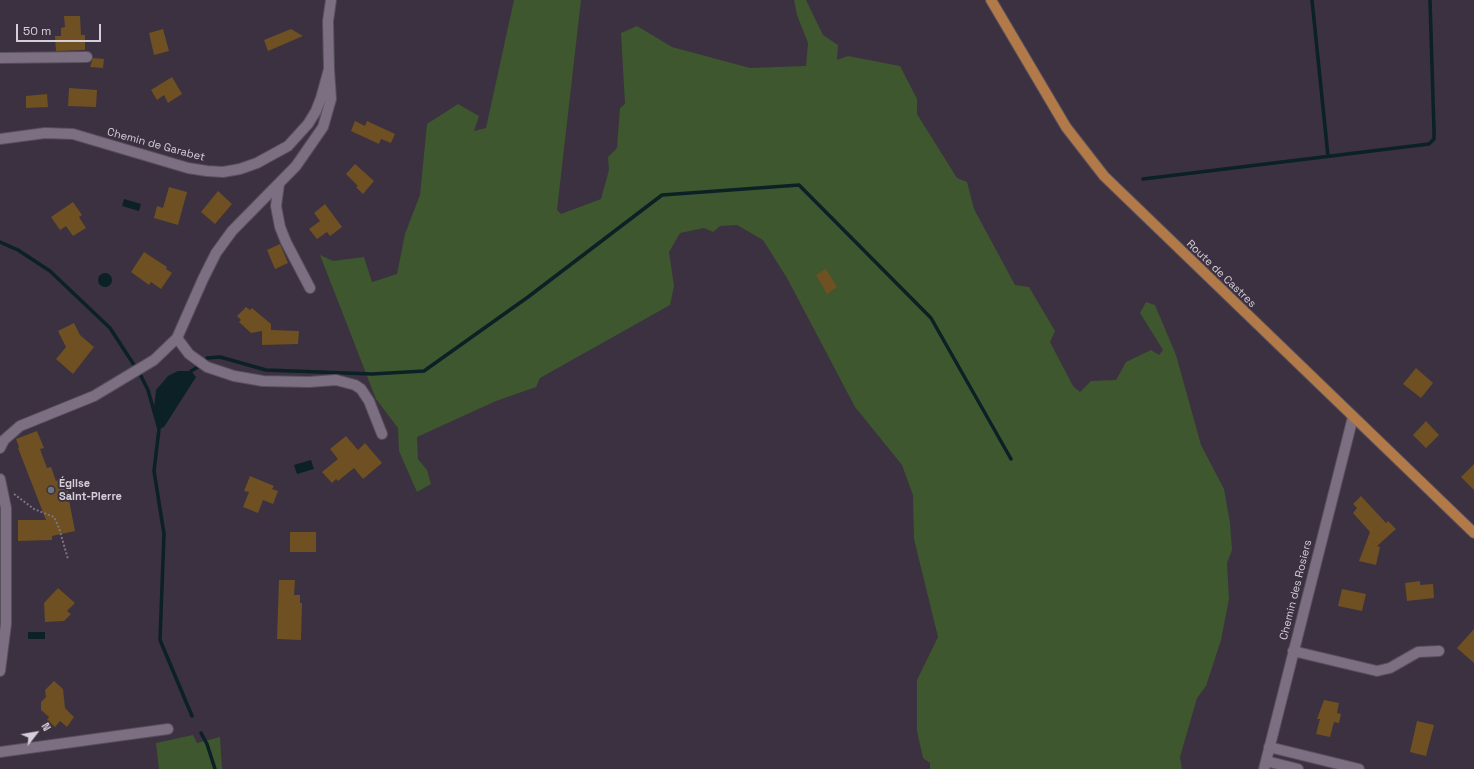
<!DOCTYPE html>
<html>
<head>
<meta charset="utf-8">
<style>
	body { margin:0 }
	#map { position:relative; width:1474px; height:769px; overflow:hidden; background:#3b3140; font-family:"Space Grotesk",sans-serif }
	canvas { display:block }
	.north { position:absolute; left:16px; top:713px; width:40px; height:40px; -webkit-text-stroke:3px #3b3140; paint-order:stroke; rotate:59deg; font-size:11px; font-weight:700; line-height:16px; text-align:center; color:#d6cfd9 }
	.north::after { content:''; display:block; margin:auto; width:14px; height:18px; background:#d6cfd9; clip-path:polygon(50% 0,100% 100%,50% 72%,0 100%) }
	.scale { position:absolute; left:16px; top:24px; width:85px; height:18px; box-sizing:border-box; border:2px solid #d6cfd9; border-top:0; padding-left:5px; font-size:12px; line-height:14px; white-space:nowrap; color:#d6cfd9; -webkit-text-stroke:3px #3b3140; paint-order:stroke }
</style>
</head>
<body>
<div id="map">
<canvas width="1474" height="769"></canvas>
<div class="north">N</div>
<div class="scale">50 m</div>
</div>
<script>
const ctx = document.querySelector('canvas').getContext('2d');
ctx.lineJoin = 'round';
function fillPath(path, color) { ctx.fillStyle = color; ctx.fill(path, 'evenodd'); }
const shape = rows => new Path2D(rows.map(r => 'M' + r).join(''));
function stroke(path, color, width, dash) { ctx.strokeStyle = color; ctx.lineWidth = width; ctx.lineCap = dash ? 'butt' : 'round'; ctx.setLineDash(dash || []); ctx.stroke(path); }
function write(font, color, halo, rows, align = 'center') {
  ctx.font = font + ' "Space Grotesk",sans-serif'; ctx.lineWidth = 4; ctx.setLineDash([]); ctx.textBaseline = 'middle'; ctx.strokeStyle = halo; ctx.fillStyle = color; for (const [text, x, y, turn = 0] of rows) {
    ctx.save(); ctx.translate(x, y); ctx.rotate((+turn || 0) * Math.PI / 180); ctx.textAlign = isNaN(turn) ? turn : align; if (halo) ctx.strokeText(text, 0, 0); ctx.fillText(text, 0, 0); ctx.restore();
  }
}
fillPath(shape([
	[514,0,581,0,557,210,561,214,601,199,609,170,608,157,617,148,620,108,625,104,621,33,637,26,672,47,750,68,806,66,808,43,797,15,794,0,806,0,823,35,838,45,837,60,848,56,900,66,917,99,917,114,957,178,967,182,974,209,1015,285,1029,287,1055,331,1050,342,1073,386,1080,392,1091,381,1116,380,1126,362,1151,350,1159,355,1163,350,1140,313,1146,302,1155,305,1176,355,1201,445,1224,489,1230,523,1232,550,1227,563,1229,599,1221,640,1206,686,1197,698,1180,757,1182,769,930,769,930,763,923,758,917,731,917,680,938,637,914,539,913,495,902,465,855,407,787,278,763,240,737,225,720,226,713,232,704,228,680,233,669,252,674,286,670,305,540,378,536,387,496,401,417,437,418,459,427,470,431,484,417,492,399,451,398,428,376,399,320,255,333,261,364,257,372,282,397,274,405,234,420,195,427,124,458,104,479,116,474,131,486,128],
	[193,735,197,743,220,737,222,769,159,769,156,743]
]), '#3f572e');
fillPath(shape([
	[124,199,141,204,139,211,122,206],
	'98 280a7 7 0 1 1 14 0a7 7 0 1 1-14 0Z',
	[178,371,191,371,196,377,164,427,159,429,154,409,156,390,168,376],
	[311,460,314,469,297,474,294,465],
	[28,632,45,632,45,639,28,639]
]), '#0b2126');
stroke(shape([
	[1312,0,1328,156],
	[1143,179,1429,144,1434,139,1434,131,1430,0],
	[0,242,18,250,50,271,110,328,136,368],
	[207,358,220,357,266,370,372,374,424,371,528,297,662,195,799,185,931,318,1011,459],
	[191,371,198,367],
	[139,372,148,390,159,429,154,471,164,534,160,640,192,716],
	[201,733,207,744,215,769]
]), '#0b2126', 3.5);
fillPath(shape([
	[64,16,80,16,81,35,85,35,85,50,56,51,55,36,61,36,61,28,65,27],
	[163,29,169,51,154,55,149,33],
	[291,29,303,36,268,51,264,40],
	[93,58,104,59,103,68,90,67],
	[172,77,182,94,168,103,164,95,157,100,151,90],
	[69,88,97,90,96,107,68,106],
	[47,94,48,107,26,108,26,96],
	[355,121,365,126,367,121,395,134,391,143,381,139,379,144,351,131],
	[355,164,374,181,363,194,356,187,358,186,346,174],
	[169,187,187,192,178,225,154,218,157,206,163,208],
	[218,191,232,204,215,224,201,212],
	[73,202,82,215,79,217,86,228,73,236,66,226,60,230,51,217],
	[325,204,342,227,330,236,327,232,317,239,309,229,320,221,314,213],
	[280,244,288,263,275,269,267,250],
	[144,252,167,267,166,269,172,273,161,289,151,282,149,285,131,272],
	[826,269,837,287,827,294,816,275],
	[246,307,250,310,252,308,271,324,271,330,299,331,298,344,262,345,262,331,251,333,239,322,241,320,237,316],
	[74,323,80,335,94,347,73,374,56,359,66,347,58,331],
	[1416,368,1433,383,1421,398,1403,384],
	[1426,421,1439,435,1426,448,1413,435],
	[37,431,44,448,40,449,47,468,51,467,56,481,63,478,71,499,69,500,75,531,52,536,52,540,18,541,18,520,46,520,18,448,19,447,16,439],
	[346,436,358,450,365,443,382,463,363,479,354,468,338,481,336,479,332,483,322,472,338,459,330,449],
	[1474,464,1474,490,1461,477],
	[250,476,274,486,272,489,278,491,273,504,263,500,258,513,243,507,249,492,244,491],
	[1361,496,1386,523,1388,521,1396,529,1377,546,1380,547,1376,565,1359,561,1370,532,1353,513,1357,508,1353,504],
	[290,532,316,532,316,552,290,552],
	[279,580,295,580,294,595,300,595,300,603,302,603,301,640,277,639],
	[1420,581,1420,585,1433,584,1434,598,1407,601,1405,583],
	[58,588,75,603,67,611,71,614,64,621,45,622,44,603],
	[1342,589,1366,594,1362,611,1338,606],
	[1474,629,1474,663,1457,648],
	[54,681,63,689,65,708,74,717,67,727,60,721,55,727,47,720,49,717,41,710,41,702,46,697,45,690],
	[1324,700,1339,703,1337,713,1341,714,1339,723,1334,722,1330,737,1316,734,1320,719,1317,719],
	[1417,721,1434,725,1426,756,1410,752]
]), '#6e5022');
const minor = shape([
	[0,58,87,57],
	[0,139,45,133,73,134,188,168,207,171,223,172,240,169,257,163,288,146,308,124,316,111,321,98,329,69,328,21,331,0],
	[279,184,276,206,280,227,286,242,310,288],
	[177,338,189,354,207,367,234,376,263,381,309,382,336,380,355,385,361,389,369,401,382,434],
	[0,448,4,440,20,426,94,396,154,360,177,338,203,279,216,253,232,231,296,166,323,127,331,99,329,69],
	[0,479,6,508,6,624,0,671],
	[1293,651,1377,671,1390,668,1418,652,1439,651],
	[1269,747,1359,769],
	[0,752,168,729],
	[1266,761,1298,769],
	[1264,769,1353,417]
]);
const major = shape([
	[991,0,1066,127,1104,176,1474,533]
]);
stroke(minor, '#584f5c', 12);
stroke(major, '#584f5c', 12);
stroke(shape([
	[14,494,34,509,54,517,59,528,68,559]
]), '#7d7582', 2, [2, 2]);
stroke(minor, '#7b6f81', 10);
stroke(major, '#b27a49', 10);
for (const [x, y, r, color] of [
	[51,490,4,"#6b7280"]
]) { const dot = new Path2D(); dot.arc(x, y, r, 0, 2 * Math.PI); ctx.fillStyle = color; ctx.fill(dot); stroke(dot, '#3b3140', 1.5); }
write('11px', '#d6cfd9', '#3b3140', [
	["Chemin de Garabet",156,145,15],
	["Route de Castres",1221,274,44],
	["Chemin des Rosiers",1296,590,-76]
]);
write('bold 11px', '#d6cfd9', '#3b3140', [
	["Église",59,484],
	["Saint-Pierre",59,497]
], 'left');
</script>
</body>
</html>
